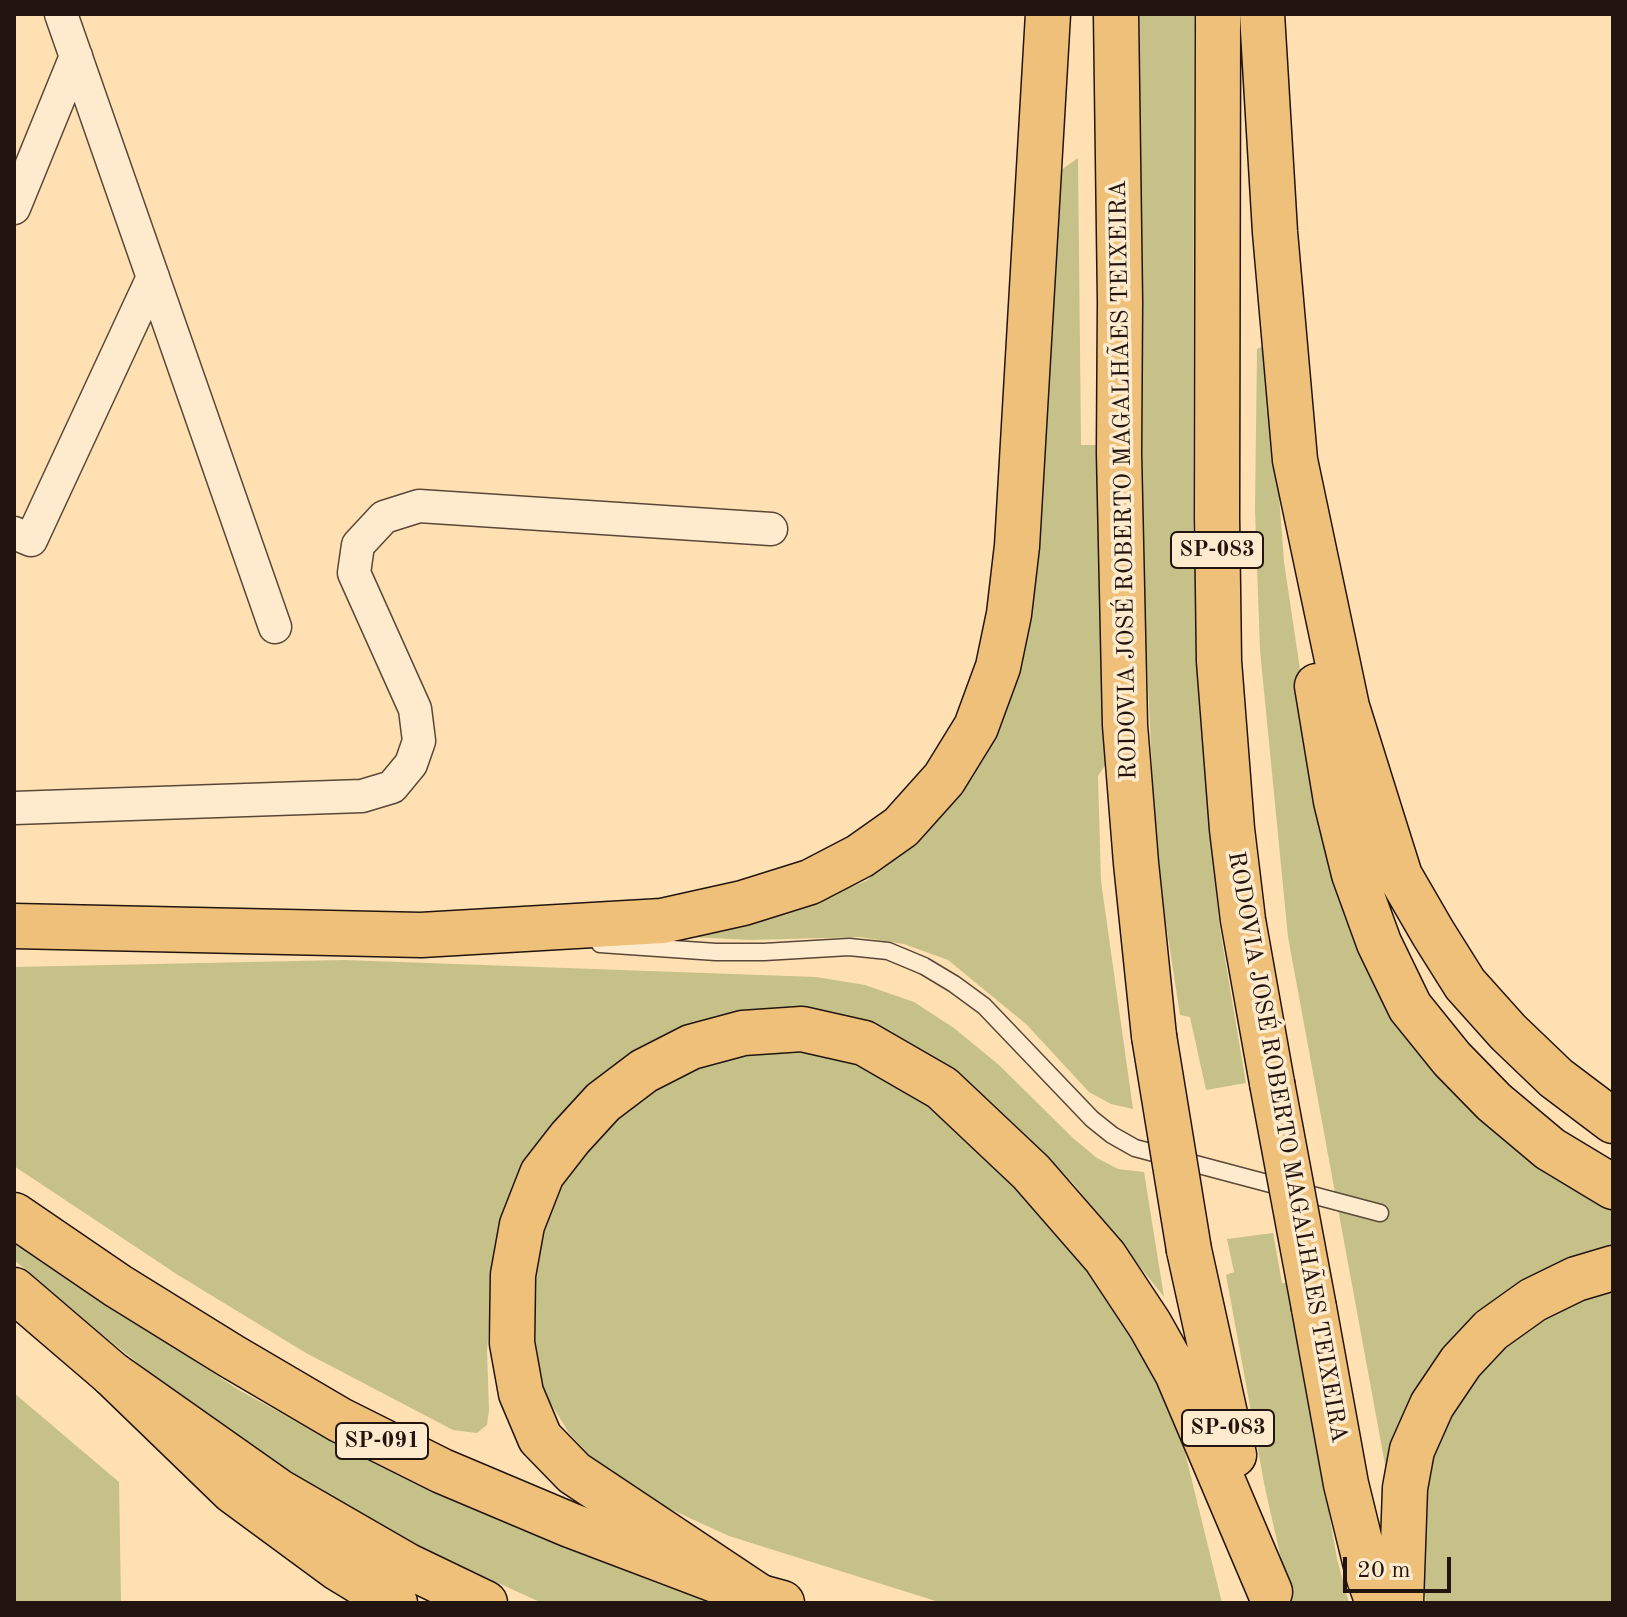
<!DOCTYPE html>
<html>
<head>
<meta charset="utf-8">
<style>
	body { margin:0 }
	#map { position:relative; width:1627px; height:1617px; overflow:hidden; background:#fee0b2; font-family:"Old Standard TT",serif }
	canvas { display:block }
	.frame { position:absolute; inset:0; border:16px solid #22150f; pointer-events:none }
	.scale { position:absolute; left:1343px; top:1557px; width:108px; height:36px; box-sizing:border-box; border:4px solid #22150f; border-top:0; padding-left:10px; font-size:24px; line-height:28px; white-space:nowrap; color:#22150f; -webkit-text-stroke:6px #feebcd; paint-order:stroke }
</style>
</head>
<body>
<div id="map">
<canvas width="1627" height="1617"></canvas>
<div class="frame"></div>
<div class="scale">20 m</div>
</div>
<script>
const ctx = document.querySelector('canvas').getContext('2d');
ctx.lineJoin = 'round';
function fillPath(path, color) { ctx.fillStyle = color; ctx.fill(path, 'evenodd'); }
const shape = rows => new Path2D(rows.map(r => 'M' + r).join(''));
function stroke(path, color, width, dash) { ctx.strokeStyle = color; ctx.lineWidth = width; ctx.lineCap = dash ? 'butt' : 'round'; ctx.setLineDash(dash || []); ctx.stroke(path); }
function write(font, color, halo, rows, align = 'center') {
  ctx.font = font + ' "Old Standard TT",serif'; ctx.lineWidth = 7; ctx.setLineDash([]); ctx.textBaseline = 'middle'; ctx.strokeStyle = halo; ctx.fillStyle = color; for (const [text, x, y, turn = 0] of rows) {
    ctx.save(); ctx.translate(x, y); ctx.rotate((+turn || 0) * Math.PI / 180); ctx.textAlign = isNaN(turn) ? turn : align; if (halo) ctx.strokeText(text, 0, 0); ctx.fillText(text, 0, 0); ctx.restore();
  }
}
fillPath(shape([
	[1139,14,1194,14,1193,535,1208,810,1220,929,1246,1083,1206,1090,1190,1017,1180,1015,1165,917,1154,810,1141,536],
	[1078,158,1081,445,1097,445,1106,764,1098,776,1101,881,1133,1109,1111,1104,1089,1092,1026,1024,948,960,904,944,860,937,750,940,691,937,769,919,866,881,908,848,954,800,980,765,1000,714,1057,173],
	[1268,344,1284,562,1325,837,1498,1134,1549,1176,1613,1211,1613,1250,1544,1276,1389,1486,1288,937,1260,650,1255,510,1257,349],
	[344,960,816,977,865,985,914,1002,954,1028,999,1065,1073,1138,1097,1158,1118,1169,1144,1172,1164,1297,1073,1183,1019,1130,963,1080,876,1025,834,1013,780,1011,723,1015,677,1031,493,1276,487,1351,489,1410,487,1425,477,1433,453,1430,306,1353,178,1275,14,1166,14,967],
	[796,1046,838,1055,919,1093,1055,1221,1136,1333,1180,1432,1222,1603,942,1603,729,1536,637,1494,602,1469,569,1433,546,1396,532,1357,529,1295,550,1198,618,1108,702,1061],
	[1273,1233,1282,1283,1289,1283,1337,1559,1349,1603,1291,1603,1265,1488,1226,1275,1234,1272,1227,1239],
	[14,1240,53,1268,239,1390,337,1444,449,1499,656,1583,713,1603,542,1603,415,1545,327,1496,243,1440,172,1390,95,1329,14,1260],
	[1613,1291,1613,1603,1426,1603,1417,1526,1424,1473,1443,1426,1476,1376,1516,1335,1561,1309],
	[14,1393,119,1482,121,1603,14,1603]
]), '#c6c188');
const lane = shape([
	[600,944,716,952,764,952,849,947,888,951,924,966,954,984,984,1006,1092,1119,1112,1135,1135,1148,1380,1213]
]);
const street = shape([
	[61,14,275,627],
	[14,208,76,56],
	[14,533,31,540,153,277],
	[14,808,362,796,392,787,411,764,419,741,415,709,354,573,358,545,384,517,419,506,771,529]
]);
const primary = shape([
	[14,1215,118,1286,231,1356,340,1420,442,1471,570,1525,760,1597,782,1603],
	[14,1290,112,1374,278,1491,408,1566,485,1603]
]);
const highway = shape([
	[1116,14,1120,302,1119,453,1125,725,1136,863,1154,1036],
	[1218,14,1217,517,1219,661,1232,829,1243,920,1272,1083],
	[1262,14,1275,232,1295,460,1347,707,1382,819,1400,876,1433,933,1465,984,1508,1032,1556,1078,1613,1121],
	[1317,686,1336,801,1354,874,1379,943,1410,1007,1452,1059,1494,1102,1550,1149,1613,1187],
	[14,926,421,935,662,921,743,903,810,882,860,856,901,827,944,779,976,727,998,667,1009,614,1017,546,1048,14],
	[1189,1250,1234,1455],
	[1314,1308,1346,1484,1369,1578,1378,1603],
	[112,1374,233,1491,339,1569,395,1603],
	[760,1597,574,1473,540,1438,521,1393,512,1343,513,1275,522,1225,542,1174,570,1138,603,1102,644,1071,691,1047,743,1033,802,1029,864,1043,942,1088,1031,1172,1105,1257,1150,1325,1177,1373,1270,1592],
	[1401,1603,1405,1488,1412,1450,1432,1405,1461,1362,1491,1330,1533,1300,1576,1279,1613,1268]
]);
stroke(lane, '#594838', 19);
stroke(street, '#594838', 35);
stroke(primary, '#22150f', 47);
stroke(highway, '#22150f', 47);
stroke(lane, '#feebcd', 16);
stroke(street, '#feebcd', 32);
stroke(primary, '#efc079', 44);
stroke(highway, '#efc079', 44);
const highwayBridge = shape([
	[1154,1036,1189,1250],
	[1272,1083,1314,1308]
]);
stroke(highwayBridge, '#22150f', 47, []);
stroke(highwayBridge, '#efc079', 44);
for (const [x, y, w] of [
	[1217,550,92],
	[1228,1428,92],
	[382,1441,92]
]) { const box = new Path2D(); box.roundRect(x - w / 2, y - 18, w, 36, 6); ctx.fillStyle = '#feebcd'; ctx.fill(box); stroke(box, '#22150f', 2); }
write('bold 22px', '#22150f', null, [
	["SP-083",1217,550],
	["SP-083",1228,1428],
	["SP-091",382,1441]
]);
write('24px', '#22150f', '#feebcd', [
	["RODOVIA JOSÉ ROBERTO MAGALHÃES TEIXEIRA",1124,480,-91],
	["RODOVIA JOSÉ ROBERTO MAGALHÃES TEIXEIRA",1287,1147,80]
]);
</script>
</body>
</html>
